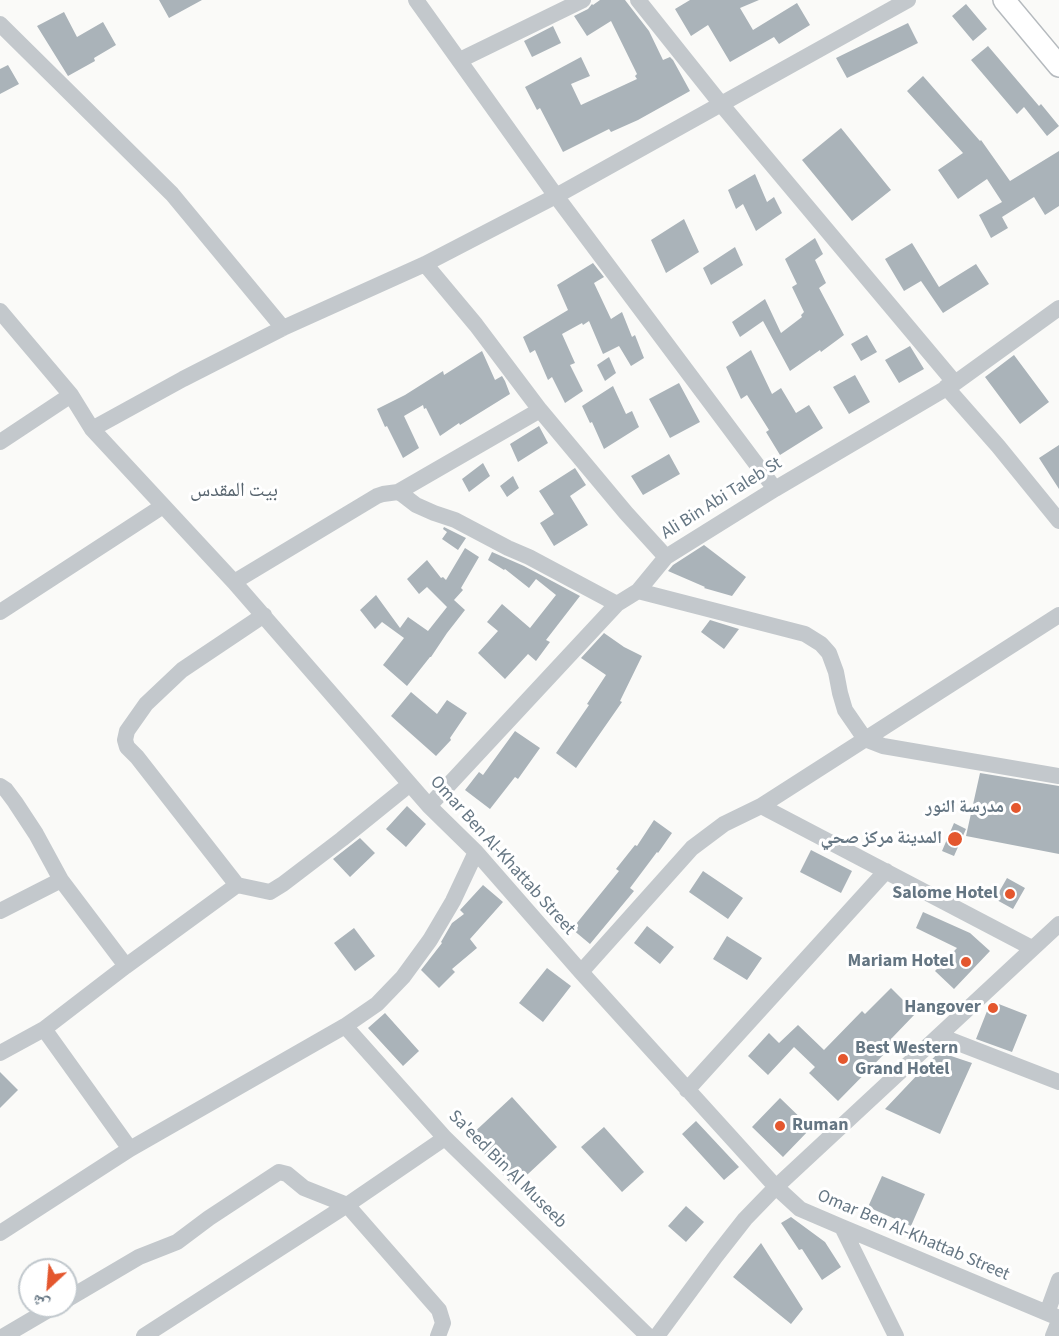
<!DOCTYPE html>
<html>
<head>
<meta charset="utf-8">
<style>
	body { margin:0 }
	#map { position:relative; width:1059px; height:1336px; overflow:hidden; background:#fafaf8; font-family:"Source Sans 3","Noto Naskh Arabic",sans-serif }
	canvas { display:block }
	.north { position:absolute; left:18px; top:1258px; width:60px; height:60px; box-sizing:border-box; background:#fff; border:2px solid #c1c8cd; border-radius:50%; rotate:206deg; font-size:16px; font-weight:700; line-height:24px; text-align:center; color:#657683 }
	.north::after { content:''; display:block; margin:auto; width:21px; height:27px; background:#e4572e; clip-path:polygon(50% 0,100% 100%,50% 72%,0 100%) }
</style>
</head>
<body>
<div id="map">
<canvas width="1059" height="1336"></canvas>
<div class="north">ش</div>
</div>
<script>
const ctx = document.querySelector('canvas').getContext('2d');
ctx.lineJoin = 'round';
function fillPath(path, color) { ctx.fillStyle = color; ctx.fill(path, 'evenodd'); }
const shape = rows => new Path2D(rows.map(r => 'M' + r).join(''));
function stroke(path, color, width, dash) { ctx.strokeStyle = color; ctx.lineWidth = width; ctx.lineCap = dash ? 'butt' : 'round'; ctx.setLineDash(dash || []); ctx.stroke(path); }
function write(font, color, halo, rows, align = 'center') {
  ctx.font = font + ' "Source Sans 3","Noto Naskh Arabic",sans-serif'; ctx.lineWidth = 6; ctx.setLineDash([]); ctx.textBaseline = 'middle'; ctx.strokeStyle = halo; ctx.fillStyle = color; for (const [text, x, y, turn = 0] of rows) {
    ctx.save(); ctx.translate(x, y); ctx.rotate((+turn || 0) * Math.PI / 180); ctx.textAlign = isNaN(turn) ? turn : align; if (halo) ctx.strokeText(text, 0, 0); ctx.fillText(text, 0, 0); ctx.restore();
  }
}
fillPath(shape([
	[159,0,202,0,169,18],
	[600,0,625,0,649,31,663,60,670,57,673,60,690,91,638,120,611,132,609,129,563,152,540,108,537,110,525,87,581,57,590,76,571,84,581,105,637,79,635,76,637,74,611,21,587,36,574,16,588,9,592,4,593,5],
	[690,0,759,0,740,8,753,30,797,3,810,25,779,44,774,37,730,62,708,25,691,36,675,9],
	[966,4,987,29,973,41,952,16],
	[64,12,77,37,103,22,116,45,94,58,95,61,68,76,37,26],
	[908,23,918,43,847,78,836,58],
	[553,26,561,43,532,57,524,41],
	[988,46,1039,106,1041,104,1059,126,1047,136,1024,107,1017,114,971,60],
	[8,65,19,84,0,94,0,69],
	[923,76,980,141,981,140,1010,181,1059,151,1059,206,1045,215,1034,197,1002,217,1008,228,991,238,979,215,1002,202,987,179,958,199,938,170,963,153,907,91],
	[841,128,891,190,852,221,802,160],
	[755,174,767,202,774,197,782,213,756,231,743,204,736,209,728,190],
	[684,219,699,252,666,273,651,240],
	[815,238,823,254,815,260,826,283,819,288,844,335,821,352,820,350,790,371,763,321,740,337,732,322,765,299,781,333,802,317,801,315,804,312,792,287,797,284,785,259],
	[912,243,939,287,976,264,989,284,943,313,921,281,904,291,885,259],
	[735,247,743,265,711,285,703,268],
	[593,263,604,277,594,283,611,319,622,312,632,337,635,335,644,358,631,366,619,346,603,354,589,321,583,325,582,323,562,334,575,363,570,365,583,391,565,403,552,377,548,380,535,350,530,353,523,337,568,310,557,285],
	[867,335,877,352,861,361,851,344],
	[910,346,924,369,899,383,885,360],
	[751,350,772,394,781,388,796,413,809,405,823,428,780,455,766,432,769,430,747,395,741,399,726,367],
	[482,351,495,380,502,376,505,381,510,394,460,425,459,423,440,436,426,408,424,409,423,405,404,416,419,448,403,458,387,426,385,427,377,409,405,395,443,371,444,375],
	[1014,355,1049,402,1020,424,985,377],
	[609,357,616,373,605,381,597,365],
	[855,375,870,402,849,414,833,387],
	[679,383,700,422,670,438,649,399],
	[613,386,626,414,632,411,639,427,604,449,592,422,590,423,582,406],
	[539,426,548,443,518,462,510,444],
	[1059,445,1059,489,1039,458],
	[669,454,680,474,643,495,631,476],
	[483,463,490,476,469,492,462,479],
	[575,468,586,485,570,496,588,525,554,546,540,523,554,514,539,491],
	[513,476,519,488,507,497,500,486],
	[444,527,466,538,458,550,442,539,447,532,443,529],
	[704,545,746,577,732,596,704,588,705,587,668,571,673,565],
	[465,548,479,557,461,588,463,590,454,600,465,610,447,633,431,657,430,657,407,686,383,665,404,638,382,622,375,629,360,610,376,595,400,628,408,617,428,631,447,607,427,587,419,594,407,579,427,560,441,578,443,577,446,580],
	[492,552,524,566,580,596,546,640,550,642,536,661,528,654,505,679,478,653,498,631,487,622,502,604,530,628,556,595,536,579,529,588,505,569,504,570,488,560],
	[710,620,739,629,724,649,701,632],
	[604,633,624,647,642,656,620,701,622,702,576,768,556,753,589,705,587,704,606,675,581,658],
	[411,692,437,714,447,700,467,713,450,738,451,740,436,756,391,716],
	[515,731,540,748,518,779,515,777,490,809,465,790,479,772,483,775],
	[980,773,1059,786,1059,854,966,836],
	[407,806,426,824,406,847,386,829],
	[654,820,672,833,658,853,657,852,630,888,634,891,590,944,572,929,619,871,616,869,635,845,637,846],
	[954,823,966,829,954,856,942,851],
	[360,838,375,853,350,877,333,859],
	[811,850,852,871,841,893,800,872],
	[703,871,743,898,728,919,689,892],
	[1007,878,1025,888,1013,909,995,899],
	[483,885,503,902,470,939,477,948,452,969,455,972,439,988,421,970,442,943,441,942,452,923,464,914,460,910],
	[923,912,970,933,990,951,954,989,935,971,957,948,916,928],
	[647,926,674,947,660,964,634,943],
	[354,928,375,956,355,971,334,943],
	[727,936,762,958,747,980,713,959],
	[547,968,571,986,543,1022,519,1003],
	[891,988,916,1013,891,1039,895,1043,838,1101,809,1073,815,1067,794,1047,768,1075,748,1056,769,1033,779,1043,798,1025,824,1050,862,1011,865,1014],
	[991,1001,1027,1015,1012,1052,976,1039],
	[385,1013,419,1051,403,1066,368,1028],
	[939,1052,972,1063,940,1134,885,1109],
	[0,1072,18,1090,0,1108],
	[512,1097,557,1147,514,1187,469,1137],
	[780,1098,811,1128,783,1157,752,1127],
	[696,1121,739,1167,724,1180,682,1134],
	[604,1127,644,1172,622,1192,581,1147],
	[882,1176,925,1194,911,1226,868,1207],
	[686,1206,704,1222,686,1242,668,1226],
	[791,1217,825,1242,841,1267,822,1280,802,1249,799,1250,781,1223],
	[761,1243,803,1309,791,1324,733,1277]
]), '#aab3b9');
const major = shape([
	[1004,0,1059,66]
]);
stroke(major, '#b5babe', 24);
stroke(shape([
	[416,0,556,196,775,489],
	[638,0,721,104,955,383],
	[0,24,172,194,283,328],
	[460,60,583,0],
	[425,264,476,325,540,410,626,513,666,557],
	[0,311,71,395,92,429,234,582,429,806,476,852,581,972,776,1187,800,1209,842,1227,1059,1318],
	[946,387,998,446,1059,521],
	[92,429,183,379,283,328,425,264,556,196,908,0],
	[0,442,71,395],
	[398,492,540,410],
	[234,582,377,496,383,494,398,492,403,495,416,505,434,513,455,520,508,548,529,557,617,604],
	[638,591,805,634,821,644,829,653,836,672,840,693,845,710,865,739,883,746,1059,776],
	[0,612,163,506],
	[264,615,182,670,146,704,127,731,125,740,127,747,137,757,237,885,270,892,283,884,342,839,410,784],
	[0,786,6,790,15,802,36,834,61,880,126,966],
	[429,806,617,604,638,591,666,557,775,489,955,383,1059,308],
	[761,806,1032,948],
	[0,911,61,880],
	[581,972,692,848,724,824,761,806,1059,615],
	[345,1026,445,1138,648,1336],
	[44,1029,130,1149],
	[940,1036,1059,1082],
	[0,1053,44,1029,126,966,237,885],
	[687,1090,886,871],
	[842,1227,896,1336],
	[0,1233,130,1149,345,1026,377,1004,403,977,430,940,453,901,476,852],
	[66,1300,139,1257,177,1242,209,1218,279,1172,287,1174,304,1188,347,1205,439,1310,443,1323,438,1336],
	[1047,1313,1059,1280],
	[4,1336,55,1306],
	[144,1336,347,1205,445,1138],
	[657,1336,716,1256,745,1219,776,1187,1059,924],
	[1053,1336,1059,1321]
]), '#c3c8cc', 16);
stroke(major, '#fff', 21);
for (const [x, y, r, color] of [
	[1016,808,6,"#e4572e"],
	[955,839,8,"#e4572e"],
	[1010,894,6,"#e4572e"],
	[966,962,6,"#e4572e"],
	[993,1008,6,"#e4572e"],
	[843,1059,6,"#e4572e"],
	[780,1126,6,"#e4572e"]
]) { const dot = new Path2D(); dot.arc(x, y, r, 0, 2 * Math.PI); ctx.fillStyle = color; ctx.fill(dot); stroke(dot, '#fff', 2); }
write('18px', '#657683', '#fff', [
	["Ali Bin Abi Taleb St",722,499,-32],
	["Omar Ben Al-Khattab Street",502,856,48],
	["Sa'eed Bin Al Museeb",507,1170,45],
	["Omar Ben Al-Khattab Street",913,1236,23]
]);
write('bold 18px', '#657683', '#fff', [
	["مدرسة النور",1004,808],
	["المدينة مركز صحي",942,839],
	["Salome Hotel",998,894],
	["Mariam Hotel",954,962],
	["Hangover",981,1008],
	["Best Western",855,1049,"left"],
	["Grand Hotel",855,1070,"left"],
	["Ruman",792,1126,"left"]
], 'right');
write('20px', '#57646e', '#fff', [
	["بيت المقدس",234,492]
]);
</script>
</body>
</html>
